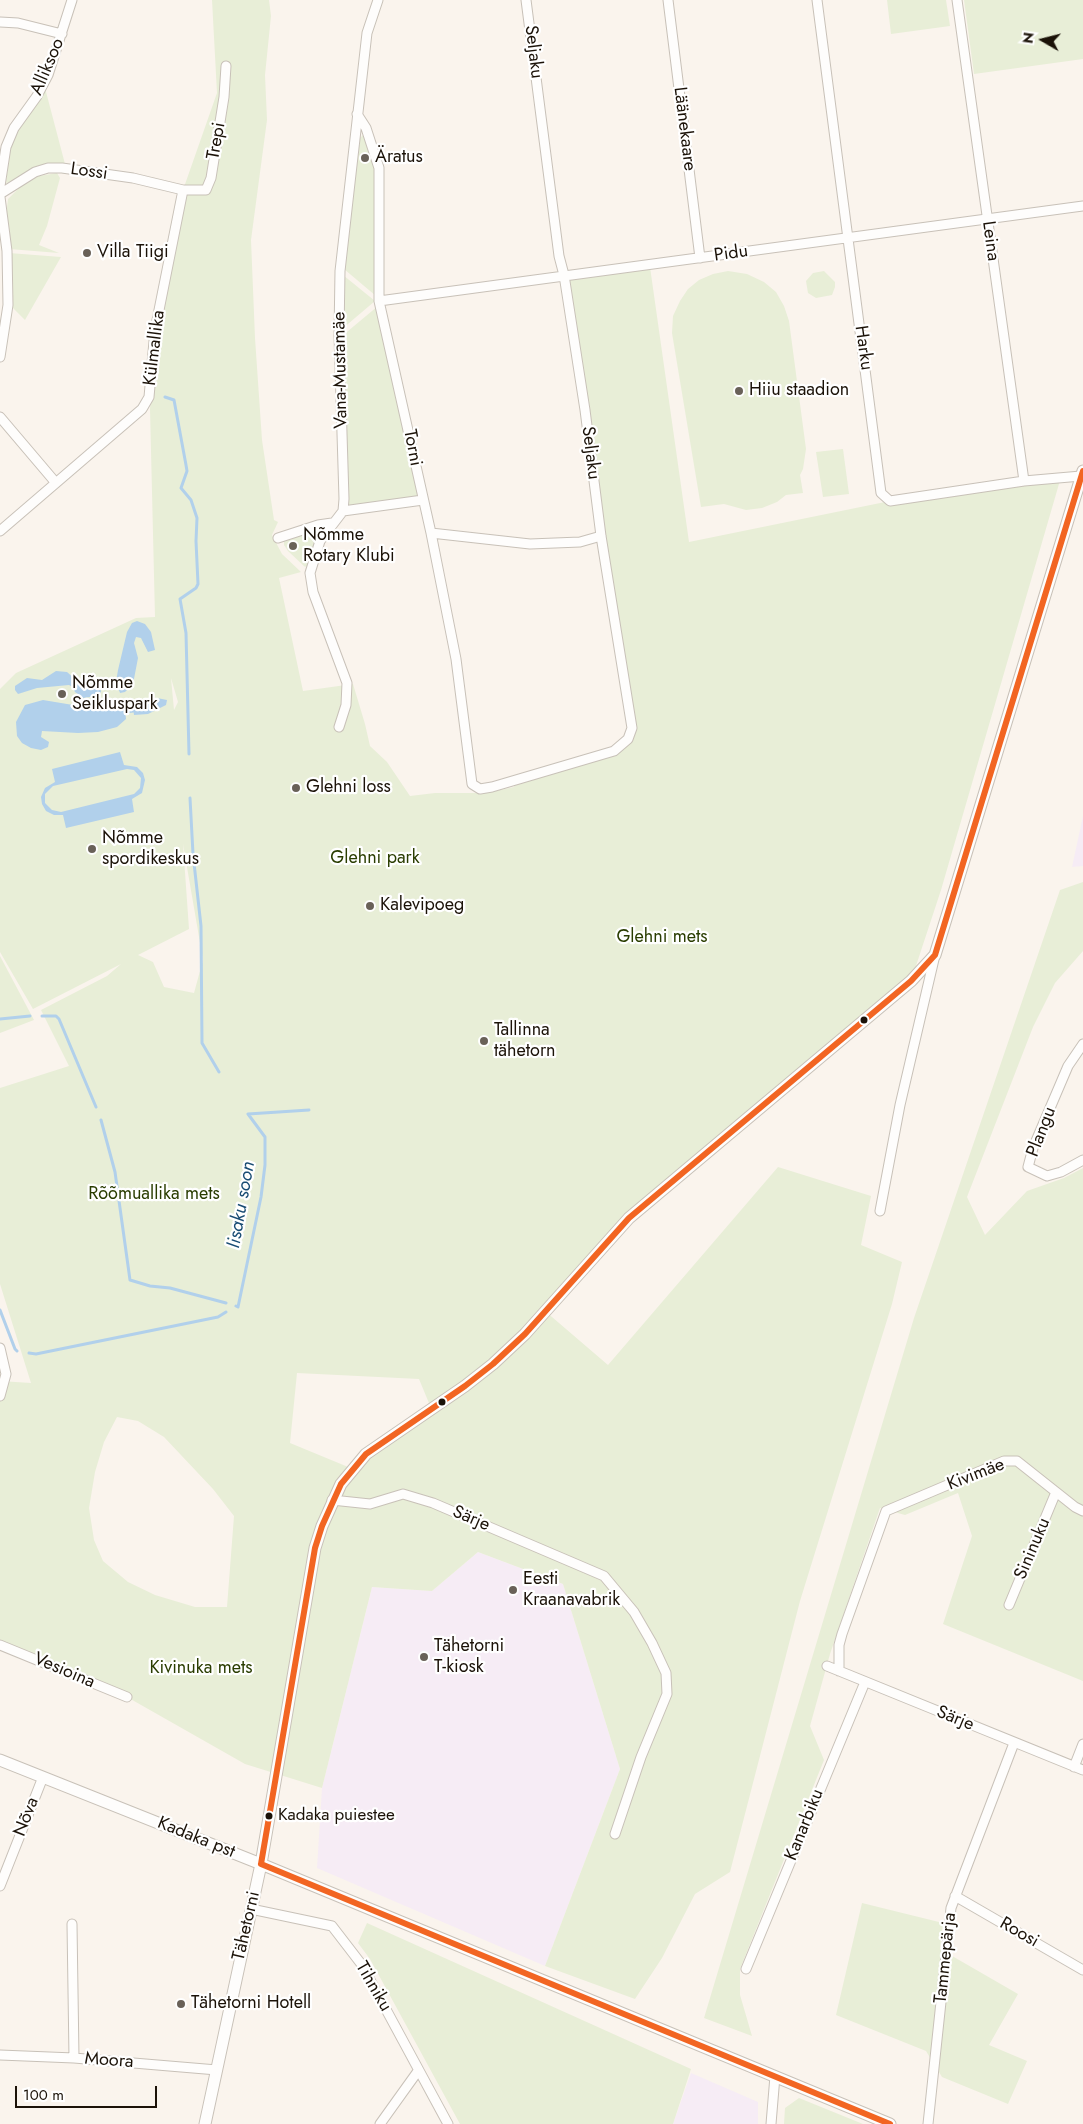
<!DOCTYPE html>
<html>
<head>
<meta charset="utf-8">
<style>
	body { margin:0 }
	#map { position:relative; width:1083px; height:2124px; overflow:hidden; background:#faf4ed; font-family:Jost,sans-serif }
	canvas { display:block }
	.north { position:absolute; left:1018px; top:15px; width:50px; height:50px; -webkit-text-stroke:4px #fff; paint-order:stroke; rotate:278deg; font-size:14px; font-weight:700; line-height:20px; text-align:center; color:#1b1208 }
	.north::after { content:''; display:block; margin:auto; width:18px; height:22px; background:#1b1208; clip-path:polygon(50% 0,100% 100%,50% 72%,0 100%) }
	.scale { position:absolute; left:15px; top:2086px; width:142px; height:22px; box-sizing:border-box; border:2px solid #1b1208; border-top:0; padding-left:6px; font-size:15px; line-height:18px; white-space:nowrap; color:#1b1208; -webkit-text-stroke:4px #fff; paint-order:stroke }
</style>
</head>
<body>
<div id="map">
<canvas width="1083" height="2124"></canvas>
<div class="north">N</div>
<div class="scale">100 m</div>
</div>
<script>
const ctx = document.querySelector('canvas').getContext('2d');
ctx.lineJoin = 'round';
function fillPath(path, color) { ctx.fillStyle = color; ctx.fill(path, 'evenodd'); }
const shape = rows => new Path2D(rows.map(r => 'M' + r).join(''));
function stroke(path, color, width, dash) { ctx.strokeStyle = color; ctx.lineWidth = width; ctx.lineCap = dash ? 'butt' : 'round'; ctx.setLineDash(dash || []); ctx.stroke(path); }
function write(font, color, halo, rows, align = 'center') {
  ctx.font = font + ' Jost,sans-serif'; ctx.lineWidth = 4.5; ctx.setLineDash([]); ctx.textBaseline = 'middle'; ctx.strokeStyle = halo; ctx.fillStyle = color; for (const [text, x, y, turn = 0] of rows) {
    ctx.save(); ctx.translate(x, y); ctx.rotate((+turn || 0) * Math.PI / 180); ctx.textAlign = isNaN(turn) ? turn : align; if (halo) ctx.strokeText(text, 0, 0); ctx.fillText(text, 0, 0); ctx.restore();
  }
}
fillPath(shape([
	[1083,816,1083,866,1072,867],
	[478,1552,563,1584,620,1769,545,1966,317,1868,322,1788,372,1587,432,1591],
	[691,2073,758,2102,758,2124,673,2124]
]), '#f6ecf5');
fillPath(shape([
	[212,0,269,0,271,16,265,75,267,120,251,240,255,338,262,440,274,520,278,522,272,535,282,554,301,572,279,578,303,691,353,684,365,724,370,746,387,762,410,796,435,793,487,793,514,787,515,782,614,751,632,727,564,275,650,267,689,542,890,501,1061,477,941,890,911,981,629,1218,545,1311,608,1365,778,1167,871,1196,861,1245,902,1262,892,1304,800,1601,730,1872,695,1894,662,1958,635,1999,545,1966,620,1769,563,1584,478,1552,432,1591,372,1587,322,1788,245,1764,127,1697,0,1645,0,1381,31,1383,0,1284,0,1088,69,1066,41,1010,107,976,121,964,33,1009,0,952,0,689,16,673,136,618,155,617,150,409,155,330,183,190,217,93],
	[171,678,178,702,174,710],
	[183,844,203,960,194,993,164,987,153,962,138,955,189,929],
	[297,1373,419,1379,431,1408,353,1469,290,1443],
	[117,1417,138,1421,164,1437,213,1489,234,1516,227,1607,195,1607,155,1595,128,1582,103,1561,94,1540,89,1508,95,1472,104,1442],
	[887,0,946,0,950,26,891,34],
	[964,0,1083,0,1083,59,974,74],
	[45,88,65,164,6,183,10,148,21,121,36,105],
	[363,135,365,137,375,170,376,296,344,269,360,138],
	[57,173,60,178,47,226,39,245,59,253,9,249,6,215,8,199,20,187,39,176],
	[9,253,61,257,25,320,10,305],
	[728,271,747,274,764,282,776,292,784,306,789,321,806,449,803,469,800,475,803,493,786,495,777,502,762,508,746,510,724,504,701,507,672,333,673,316,680,301,688,289,699,280,713,274],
	[824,271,835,282,835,287,832,295,816,298,808,293,806,281,813,273],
	[343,275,375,301,342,329],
	[378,306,419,497,349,506,347,503,342,336],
	[843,449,849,494,823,497,816,452],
	[320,528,321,533,311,554,309,564,305,567,288,551,284,545,284,540],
	[1083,882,1083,951,1055,983,1033,1027,967,1197,985,1235,1027,1191,1064,1178,1083,1168,1083,1681,943,1624,972,1536,958,1493,905,1515,880,1508,830,1654,810,1726,824,1760,740,1969,740,1995,752,2036,704,2018,914,1318,1060,890],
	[0,956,34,1020,0,1033],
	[862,1903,943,1923,940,1949,1018,1994,989,2045,1027,2061,1008,2104,942,2077,926,2051,836,2015],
	[367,1923,691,2069,673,2124,460,2124,370,1959,358,1943],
	[799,2098,863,2124,784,2124,785,2108]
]), '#e8eed7');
fillPath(shape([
	[137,621,145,624,151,632,155,650,148,652,141,638,136,637,134,643,138,658,133,684,125,692,120,693,116,682,118,670,127,632,132,623],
	[56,671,67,672,76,680,89,681,90,687,100,687,101,692,96,696,83,698,75,692,73,687,69,685,37,688,18,694,15,690,15,686,27,678,42,680],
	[157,698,167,700,166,705,148,714,134,715,133,708,138,703],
	[43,700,97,709,123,706,125,710,126,719,117,727,98,732,78,733,42,731,41,737,49,742,48,747,41,750,31,748,22,743,17,736,16,722,25,705],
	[120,752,124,765,137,767,143,773,145,780,142,793,132,799,134,812,66,828,63,815,54,815,46,811,42,804,41,797,45,788,55,782,52,769],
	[127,769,134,770,141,778,140,788,134,794,61,812,52,810,45,803,45,794,53,786]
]), '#b1d0eb');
stroke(shape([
	[165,397,174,400,186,465,187,471,181,488,191,500,197,518,196,541,198,584,196,588,180,599,186,633,189,754],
	[126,712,133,711],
	[190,798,193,854,201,926,202,1043,219,1072],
	[42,1016,56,1016,59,1019,96,1107],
	[0,1019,30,1016],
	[101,1120,115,1172,130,1280,150,1286,170,1288,226,1303],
	[236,1306,238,1307,261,1197,265,1165,265,1137,248,1114,309,1110],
	[0,1310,15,1349,17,1351],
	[29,1353,36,1354,218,1317,226,1312]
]), '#b1d0eb', 3);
const street = shape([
	[668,0,700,258],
	[817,0,881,493,890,501,1024,481,1081,476],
	[957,0,1024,481],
	[0,22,18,23,62,34],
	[357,114,366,128,379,168,379,301,431,533,456,659,472,784,480,789,492,787,614,751,628,739,632,728,601,536,585,410,564,275,559,256,526,0],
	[0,186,6,147,14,128,37,96,48,75,72,0],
	[0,194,35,172,48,168,62,168,133,178,183,190,206,190,211,178,224,97,226,66],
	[0,197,7,251,8,305,0,357],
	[379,301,1083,206],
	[0,417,56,483],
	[343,511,423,500],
	[0,531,142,409,149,397,155,330,183,190],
	[431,533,530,544,580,542,601,536],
	[278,538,318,525,332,523],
	[339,727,346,705,347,683,313,592,310,573,320,541,343,511,344,499,339,335,340,271,367,33,378,0],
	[1083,1044,1068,1066,1033,1148,1028,1167,1047,1176,1061,1172,1083,1160],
	[880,1211,900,1105,935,955],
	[0,1348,6,1374,0,1396],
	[332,1500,370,1504,403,1494,433,1503,604,1576,634,1612,652,1643,666,1673,667,1694,641,1757,615,1834],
	[1009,1605,1056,1492],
	[0,1645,127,1697],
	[827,1666,1083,1770],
	[839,1671,839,1645,842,1634,886,1511,1004,1461,1017,1461,1075,1507,1083,1511],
	[1074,1767,1083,1744],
	[0,1886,43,1777],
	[955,1896,1083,1970],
	[251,1909,332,1926,362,1965,448,2124],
	[72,1924,74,2058],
	[746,1969,865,1682],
	[0,2055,74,2058,217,2070],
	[380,2124,418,2071],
	[771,2124,775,2076],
	[928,2124,951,1908,1014,1743]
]);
const secondary = shape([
	[0,1760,261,1864,890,2124],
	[205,2124,261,1864,315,1548,322,1526,341,1484,366,1454,465,1386,493,1364,525,1334,629,1218,911,981,935,955,1083,471]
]);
stroke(street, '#c8c1b8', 11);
stroke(secondary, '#c8c1b8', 13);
stroke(street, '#fefdfc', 9);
stroke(secondary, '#fefdfc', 11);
stroke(shape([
	[261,1864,315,1548,322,1526,341,1484,366,1454,465,1386,493,1364,525,1334,629,1218,911,981,935,955,1083,471],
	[261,1864,890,2124]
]), '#f26522', 6);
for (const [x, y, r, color] of [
	[365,158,5,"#696158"],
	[87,253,5,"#696158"],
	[739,391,5,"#696158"],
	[293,546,5,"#696158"],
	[62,694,5,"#696158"],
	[296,788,5,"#696158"],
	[92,849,5,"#696158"],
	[370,906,5,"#696158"],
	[864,1020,4.5,"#1b1208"],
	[484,1041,5,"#696158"],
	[442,1402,4.5,"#1b1208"],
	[513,1590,5,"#696158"],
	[424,1657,5,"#696158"],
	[269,1816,4.5,"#1b1208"],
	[181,2004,5,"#696158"]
]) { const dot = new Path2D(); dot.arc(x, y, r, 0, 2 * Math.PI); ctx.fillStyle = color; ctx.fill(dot); stroke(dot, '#fff', 2); }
write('17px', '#1b1208', '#fff', [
	["Kadaka puiestee",278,1816]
], 'left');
write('18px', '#1b1208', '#fff', [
	["Seljaku",533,52,83],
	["Alliksoo",48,67,-67],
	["Läänekaare",684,129,83],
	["Trepi",217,141,-80],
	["Lossi",89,172,8],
	["Leina",990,241,82],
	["Pidu",731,254,-8],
	["Külmallika",155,348,-83],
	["Harku",863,348,82],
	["Vana-Mustamäe",341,370,-91],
	["Torni",412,448,79],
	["Seljaku",590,453,83],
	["Plangu",1042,1132,-69],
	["Kivimäe",976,1475,-21],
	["Särje",471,1519,23],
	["Sininuku",1033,1549,-67],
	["Vesioina",64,1671,23],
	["Särje",955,1719,22],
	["Nõva",27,1817,-69],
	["Kanarbiku",805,1825,-68],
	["Kadaka pst",196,1838,22],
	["Tähetorni",247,1926,-77],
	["Roosi",1019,1933,30],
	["Tammepärja",946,1958,-84],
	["Tihniku",373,1987,60],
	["Moora",109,2061,4]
]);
write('18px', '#1b1208', '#fff', [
	["Äratus",375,158],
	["Villa Tiigi",97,253],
	["Hiiu staadion",749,391],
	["Nõmme",303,536],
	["Rotary Klubi",303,557],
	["Nõmme",72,684],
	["Seikluspark",72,705],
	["Glehni loss",306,788],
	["Nõmme",102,839],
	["spordikeskus",102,860],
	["Kalevipoeg",380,906],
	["Tallinna",494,1031],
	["tähetorn",494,1052],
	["Eesti",523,1580],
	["Kraanavabrik",523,1601],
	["Tähetorni",434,1647],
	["T-kiosk",434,1668],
	["Tähetorni Hotell",191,2004]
], 'left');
write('18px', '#2a3d01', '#fff', [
	["Glehni park",375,859],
	["Glehni mets",662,938],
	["Rõõmuallika mets",154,1195],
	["Kivinuka mets",201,1669]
]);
write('italic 19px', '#1a4d74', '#fff', [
	["Iisaku soon",242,1205,-80]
]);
</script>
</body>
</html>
